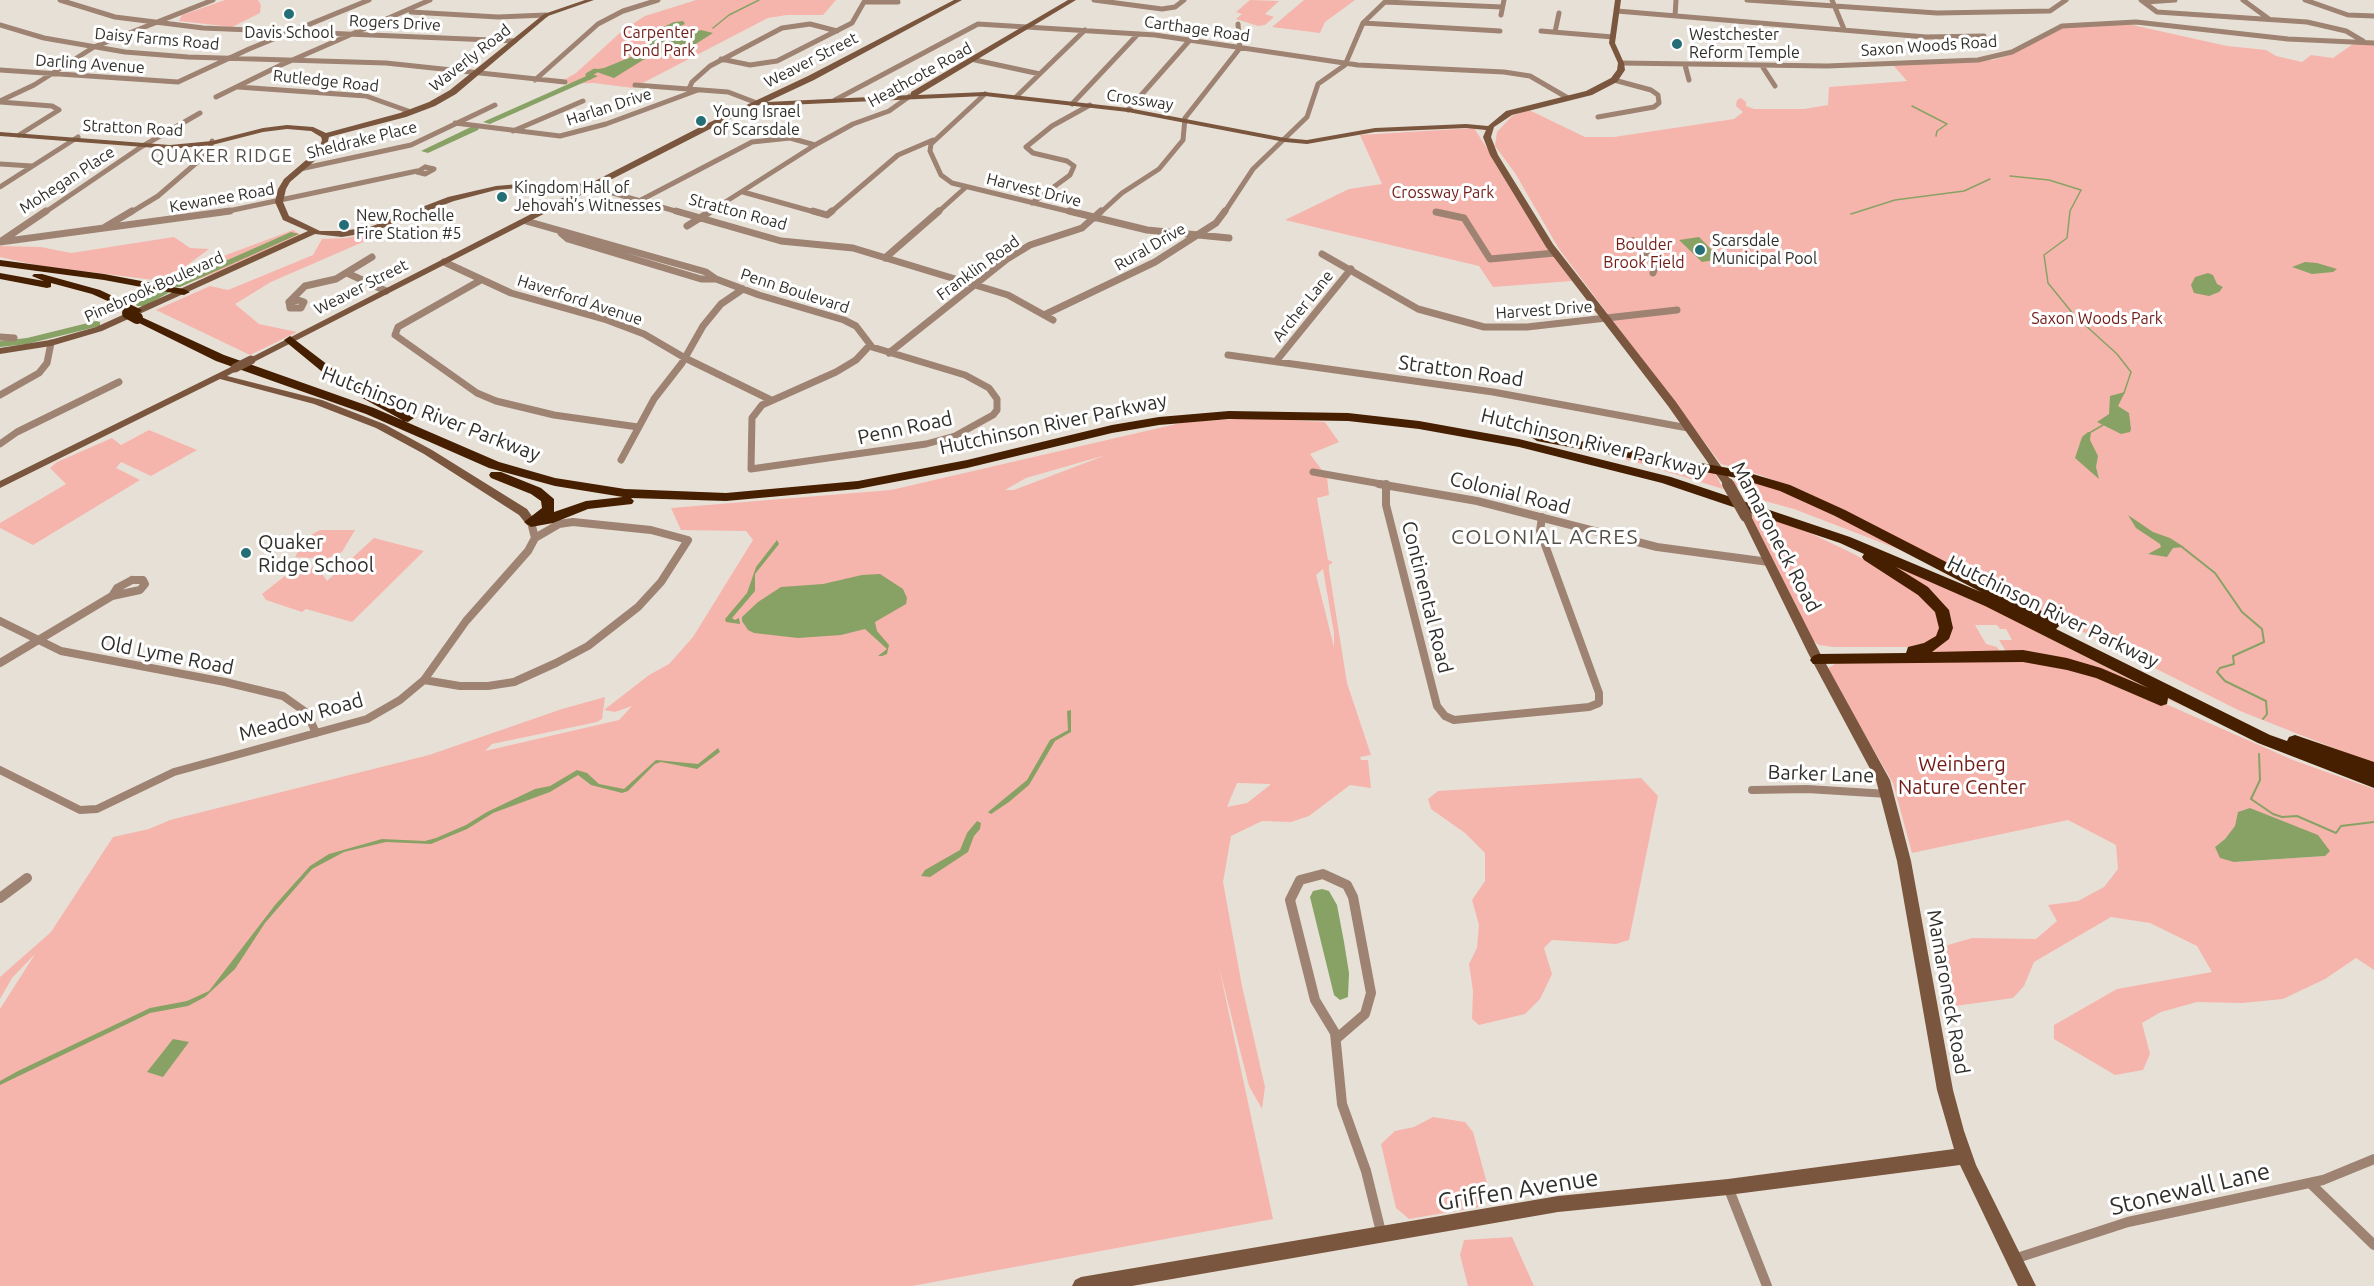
<!DOCTYPE html>
<html>
<head>
<meta charset="utf-8">
<style>
	body { margin:0 }
	canvas { display:block; background:#e7e0d6 }
</style>
</head>
<body>
<canvas width="2374" height="1286"></canvas>
<script>
const ctx = document.querySelector('canvas').getContext('2d');
ctx.lineJoin = 'round';
function fillPath(path, color) { ctx.fillStyle = color; ctx.fill(path, 'evenodd'); }
const shape = rows => new Path2D(rows.map(r => 'M' + r).join(''));
function stroke(path, color, width, dash) { ctx.strokeStyle = color; ctx.lineWidth = width; ctx.lineCap = dash ? 'butt' : 'round'; ctx.setLineDash(dash || []); ctx.stroke(path); }
function write(font, color, halo, rows, align = 'center') {
  ctx.font = font + ' Ubuntu,sans-serif'; ctx.lineWidth = 6; ctx.setLineDash([]); ctx.textBaseline = 'middle'; ctx.strokeStyle = halo; ctx.fillStyle = color; for (const [text, x, y, turn = 0] of rows) {
    ctx.save(); ctx.translate(x, y); ctx.rotate((+turn || 0) * Math.PI / 180); ctx.textAlign = isNaN(turn) ? turn : align; if (halo) ctx.strokeText(text, 0, 0); ctx.fillText(text, 0, 0); ctx.restore();
  }
}
fillPath(shape([
	[225,0,258,0,261,5,260,13,232,27,179,21,182,15],
	[696,0,836,0,823,15,787,15,768,18,633,88,594,83,557,84,576,73,623,30,645,16],
	[1250,0,1279,1,1265,14,1274,17,1265,25,1258,26,1236,19,1242,14,1236,12],
	[1304,0,1355,0,1325,22,1320,33,1272,27],
	[2128,24,2227,46,2266,50,2276,56,2302,62,2311,55,2333,58,2356,42,2374,43,2374,764,2240,711,1805,492,1760,475,1721,464,1559,249,1515,173,1495,146,1497,132,1512,116,1529,110,1585,137,1614,137,1734,119,1743,112,1736,106,1737,100,1741,98,1746,102,1746,106,1754,109,1804,109,1828,105,1829,87,1907,81,1893,65,1993,60,2010,55,2062,27],
	[1474,128,1572,281,1493,287,1479,266,1285,220,1349,189,1382,184,1360,135],
	[293,230,301,235,221,271,185,284,36,265,0,257,0,246,41,247,71,253,174,237,190,248,209,249,186,266,194,267],
	[384,230,386,232,271,282,235,304,259,324,297,332,250,355,156,310,210,286,228,290,313,255,322,239,346,238],
	[1254,418,1325,422,1339,442,1310,454,1327,477,1329,495,1317,498,1328,560,1333,562,1329,565,1329,570,1347,683,1371,755,1360,757,1361,760,1368,760,1371,788,1350,785,1309,816,1291,822,1262,821,1231,836,1223,882,1242,986,1265,1087,1262,1109,1249,1086,1219,967,1273,1219,912,1286,0,1286,0,1009,35,954,12,978,0,999,0,977,51,932,113,837,149,829,170,820,429,755,562,709,605,697,602,719,597,722,492,744,485,751,619,720,632,706,615,712,604,710,649,675,669,664,693,637,753,540,746,531,681,530,671,508,891,490,1185,422],
	[1106,455,1014,490,1005,490,1026,478],
	[1323,569,1334,633,1334,647,1316,575],
	[1237,783,1270,784,1270,785,1247,803,1227,807],
	[149,430,197,450,151,476,121,462,116,468,140,480,33,545,0,528,0,523,66,484,50,468,57,462,112,438,121,445],
	[1591,450,1715,473,1723,489,1642,464],
	[1736,478,1751,479,1826,507,1906,552,1794,509,1743,495,1739,488,1732,485],
	[1750,510,1789,523,1854,554,1901,580,1935,605,1943,621,1939,634,1930,643,1910,647,1833,647,1819,645,1812,640,1752,520],
	[320,530,355,530,342,552,326,559,295,557,307,537],
	[374,538,424,551,352,622,306,609,302,612,266,600,262,594,300,564,318,568,327,581],
	[1889,562,1977,601,2186,708,2137,685,2007,653,1999,640,2012,640,2006,629,2000,629,1997,625,1975,625,1986,644,1997,647,2001,653,1930,652,1949,639,1952,621,1940,603],
	[2001,658,2062,665,2125,686,2293,760,2374,789,2374,970,2356,958,2325,979,2283,999,2242,1003,2197,1002,2161,1012,2142,1023,2150,1054,2143,1070,2115,1075,2054,1039,2054,1025,2117,989,2212,972,2197,946,2150,923,2111,917,2034,962,2024,986,2013,998,1955,1006,1945,995,1938,948,1972,938,2036,939,2057,921,2048,905,2078,901,2104,887,2118,869,2116,845,2068,820,1912,853,1893,783,1827,669,1838,662],
	[2250,808,2279,822,2301,828,2325,856,2234,862,2215,847,2225,839],
	[1641,778,1658,796,1629,940,1616,944,1552,940,1544,948,1552,974,1540,999,1525,1014,1479,1025,1472,1019,1473,991,1469,964,1477,948,1479,925,1472,900,1485,881,1485,853,1465,833,1431,809,1428,799,1438,791],
	[1433,1117,1465,1122,1473,1132,1488,1187,1479,1207,1409,1219,1396,1208,1381,1144,1395,1131,1414,1127],
	[1512,1237,1534,1286,1468,1286,1460,1255,1464,1240]
]), '#f6b5ac');
fillPath(shape([
	[683,21,685,24,663,33,660,37,673,39,701,30,713,33,694,45,659,53,643,60,614,78,591,70,604,68,631,57,650,47,648,34,674,22],
	[1699,237,1721,259,1702,262,1679,240],
	[2305,262,2317,263,2337,269,2333,272,2312,274,2292,267],
	[2208,273,2213,275,2217,284,2223,287,2219,292,2209,296,2194,293,2191,285,2195,277],
	[2125,392,2118,406,2129,413,2131,429,2130,432,2121,434,2097,422,2109,414,2110,396],
	[2088,432,2091,432,2090,440,2098,456,2096,467,2099,479,2075,458,2082,437],
	[2128,515,2153,532,2170,538,2184,547,2173,548,2167,557,2148,554,2161,547,2160,544,2136,528],
	[777,540,779,544,755,574,755,591,732,618,735,620,739,618,740,624,726,622,725,619,747,593,756,567],
	[880,574,903,589,907,598,906,604,875,622,877,631,889,645,887,654,882,656,878,656,887,649,865,629,841,635,798,638,754,633,748,630,742,621,742,617,758,602,781,587,823,584,862,575],
	[1071,710,1071,732,1055,741,1029,785,1009,802,991,814,988,812,1027,780,1050,740,1068,730,1067,711],
	[718,748,720,752,697,769,661,762,655,764,628,791,622,793,591,785,578,775,550,792,493,813,467,829,431,844,386,842,344,852,312,869,265,923,235,969,205,997,188,1006,150,1013,0,1085,0,1081,18,1071,150,1008,187,1001,209,991,275,905,310,866,329,854,382,839,425,841,436,838,466,825,487,812,535,789,550,786,577,770,587,773,599,784,624,789,656,760,698,764],
	[2250,808,2318,835,2330,851,2325,856,2234,862,2220,858,2215,847,2225,839,2235,826,2238,812],
	[977,821,981,823,980,829,974,836,968,852,930,877,921,876,925,870,960,850,967,833],
	[1322,889,1329,891,1337,905,1344,942,1349,973,1348,997,1340,1000,1334,995,1310,897,1313,891],
	[173,1039,189,1042,163,1077,147,1072]
]), '#87a264');
stroke(shape([
	[713,28,729,15,759,0],
	[1912,106,1947,124,1937,131,1936,136],
	[2010,176,2049,180,2081,190,2070,211,2067,238,2044,255,2048,283,2074,315,2117,354,2131,372,2124,393],
	[1851,214,1895,200,1964,191,1990,179],
	[2091,432,2103,425]
]), '#87a264', 1.5);
stroke(shape([
	[2182,547,2215,573,2242,612,2262,629,2264,642,2233,656,2234,664,2220,668,2217,672,2225,681,2266,701,2267,714,2263,719],
	[2259,754,2260,780,2251,799,2273,814,2282,817,2297,816,2336,833,2341,826,2374,822]
]), '#87a264', 2);
stroke(shape([
	[590,77,588,75,595,71]
]), '#87a264', 5);
fillPath(shape([
	[591,74,598,76,490,124,483,122,591,74],
	[475,125,479,128,478,130,428,153,421,151,475,125],
	[291,232,299,234,180,287,172,287,171,285,291,232],
	[166,287,171,290,170,292,145,306,137,306,136,304,166,287],
	[96,321,100,322,100,326,27,344,0,347,0,341,27,338,96,321]
]), '#87a264');
stroke(shape([
	[60,0,115,17,203,28,515,41],
	[1094,0,1162,9,1175,7,1184,0],
	[1747,0,1937,13,2050,11,2066,0],
	[1832,0,1844,29],
	[2141,0,2157,12,2307,22,2346,31,2363,41],
	[2243,0,2269,19],
	[2305,0,2348,15,2374,16],
	[1385,2,1502,7],
	[2145,2,2175,0],
	[1617,11,1926,37,1984,36],
	[411,12,498,17,546,15],
	[1501,15,1504,0],
	[1675,16,1676,0],
	[1363,23,1500,31],
	[0,25,44,38,125,52,188,57,386,63,565,82],
	[1541,31,1613,37],
	[1555,32,1559,13],
	[721,59,750,65,777,61,852,23,864,2,898,2],
	[975,60,1040,74],
	[1621,63,1827,66,1978,60,2012,52,2062,26,2136,22,2288,39,2374,43],
	[1685,65,1689,80],
	[1762,66,1775,86],
	[0,70,178,82,249,49,369,0],
	[535,80,598,24,623,11,658,0],
	[635,85,728,92,757,103],
	[238,87,366,96,411,112],
	[689,89,692,82,710,66,782,28,810,24,837,31],
	[985,94,931,144,930,151,941,175,952,183,1075,213],
	[216,97,281,65,430,0],
	[1016,97,1085,30],
	[835,100,978,24,1155,35,1358,65,1504,72,1530,76,1568,98],
	[0,101,34,85,94,47,213,0],
	[0,102,52,106,59,110,19,135],
	[1072,104,1138,34],
	[1128,110,1189,41],
	[1598,117,1654,107,1659,103,1658,95,1651,90,1614,80],
	[455,123,560,136,606,124,698,90],
	[513,131,583,101],
	[0,164,32,166],
	[425,167,434,169,425,174,417,172,425,167],
	[300,169,411,145,495,105],
	[0,187,78,137],
	[592,187,682,213],
	[743,192,818,213],
	[641,200,752,142,790,138,815,145],
	[1032,203,1070,175,1074,166,1067,161,1033,153,1026,147,1052,126,1090,105],
	[1436,212,1439,213],
	[44,213,141,147,200,113],
	[130,213,158,196,209,152,212,141],
	[219,213,417,171],
	[708,213,815,145,853,124,889,111,910,96],
	[830,213,898,155,933,140],
	[937,213,966,187],
	[1100,213,1122,193,1159,169,1183,140,1185,118,1240,48,1238,24],
	[1224,213,1253,169,1307,117,1318,84,1345,65,1363,23,1387,0]
]), '#9e8373', 5);
stroke(shape([
	[46,211,0,242,230,211],
	[676,211,781,241,853,248,1008,295,1053,320],
	[813,211,827,215,832,211],
	[1069,211,1147,230,1229,238],
	[1436,212,1464,218,1490,259,1555,253],
	[526,221,706,272,716,279,759,295,844,320,856,326,872,347,965,375,989,388,997,399,997,410,993,415,955,436,926,444,751,469,752,418,762,405,836,372,856,360,870,345],
	[687,226,711,211],
	[105,227,132,211],
	[561,233,568,239,701,279,716,279],
	[1633,241,1656,264,1653,273],
	[1322,254,1418,309,1484,327,1527,327,1677,310],
	[885,258,939,211],
	[444,262,511,293,607,320,644,334,685,358,771,400],
	[347,273,386,291],
	[481,280,398,327,395,335,477,393,496,401,554,415,638,427],
	[298,300,304,302,301,308,290,308,289,302,298,300],
	[289,302,305,286,336,279,372,257],
	[1044,315,1155,262,1216,223,1225,211],
	[0,337,14,338],
	[889,353,1007,259,1030,245,1082,228,1101,211],
	[1228,355,1493,392,1688,428],
	[1277,360,1351,269],
	[0,395,39,373,47,363,51,343],
	[0,444,17,432,119,382],
	[621,460,654,399,682,363,703,326,721,304,743,289],
	[1313,472,1387,485]
]), '#9e8373', 7);
stroke(shape([
	[1379,484,1477,501,1657,547,1769,562],
	[1386,484,1386,505,1437,706,1445,716,1454,720,1589,707,1599,703,1599,693,1540,531,1542,517],
	[132,580,143,580,145,584,140,590,112,596,117,588,132,580],
	[0,621,61,651,225,682,283,696,307,713,316,733],
	[0,663,112,596],
	[424,680,460,686,488,686,514,682,556,663,588,646,638,607,661,582,688,540,651,530,573,522,559,524,535,538],
	[0,770,80,810,97,809,174,772,367,719,400,700,424,680,466,621,528,551,535,538,531,522],
	[1752,790,1807,789,1888,794]
]), '#9e8373', 8);
stroke(shape([
	[0,898,27,878],
	[1336,1039,1365,1014,1371,993,1353,897,1347,885,1323,874,1300,880,1290,900,1315,1000,1335,1033,1342,1104,1366,1171,1382,1236],
	[2310,1183,2374,1245],
	[1728,1187,1767,1286],
	[2014,1259,2128,1222,2323,1180,2374,1159]
]), '#9e8373', 10);
fillPath(shape([
	[585,0,594,0,548,16,456,94,435,106,406,117,329,137,325,152,290,182,286,189,283,202,289,216,320,231,342,231,370,227,448,197,496,186,542,182,589,184,704,125,808,76,954,0,962,0,814,80,767,102,911,95,911,92,1068,0,1076,0,918,95,985,92,1128,108,1285,138,1307,140,1375,128,1466,124,1488,126,1506,111,1586,91,1611,78,1617,70,1618,63,1609,43,1615,0,1621,0,1615,43,1624,63,1625,70,1617,82,1592,95,1512,115,1494,127,1491,137,1498,155,1553,244,1676,402,1732,482,1727,485,1723,484,1668,406,1546,247,1490,155,1483,137,1486,130,1466,128,1375,132,1307,144,1285,142,1128,112,985,96,764,106,761,104,710,129,254,362,248,362,246,360,580,189,542,186,496,190,454,201,372,232,342,237,315,234,102,331,51,346,0,354,0,348,50,340,96,327,308,231,283,220,275,202,278,189,284,179,319,149,322,140,321,137,311,131,287,129,263,132,212,145,170,149,0,136,0,132,170,145,212,141,263,128,287,125,313,127,326,133,400,113,429,102,450,90,544,14,585,0],
	[235,365,240,368,238,370,227,376,322,400,384,424,432,450,527,509,536,522,535,525,527,525,519,515,424,454,376,428,314,404,220,379,0,488,0,481,235,365],
	[1746,512,1751,516,1820,653,1890,780,1911,861,1953,1090,1964,1131,1976,1165,2036,1286,2018,1286,1960,1165,1728,1195,1558,1212,1132,1286,1072,1286,1075,1280,1081,1277,1558,1196,1728,1179,1954,1149,1937,1090,1897,861,1876,780,1808,653,1741,516,1746,512]
]), '#7b563e');
fillPath(shape([
	[0,260,104,274,184,289,190,292,184,295,104,280,0,266,0,260],
	[0,273,44,281,32,276,34,274,42,274,100,290,142,310,140,312,132,312,92,294,51,283,51,287,47,288,0,279,0,273],
	[137,315,224,355,374,408,499,462,555,478,625,489,726,493,858,481,967,460,1112,425,1159,417,1229,411,1348,413,1419,421,1519,439,1671,477,1850,537,1981,592,1835,516,1780,491,1737,478,1537,441,1531,437,1537,433,1739,470,1790,485,1845,510,2059,620,2061,624,2056,629,2270,735,2287,741,2289,737,2295,735,2374,762,2374,788,2258,743,2168,698,2167,704,2161,706,2096,678,2067,670,2023,662,1813,664,1810,660,1813,656,1818,654,1906,653,1908,647,1924,643,1936,636,1939,628,1935,612,1918,595,1864,560,1862,557,1864,554,1840,543,1662,483,1519,447,1419,429,1348,421,1229,419,1159,425,1112,433,967,468,858,489,726,501,631,498,634,501,632,504,588,509,553,523,531,527,524,522,542,508,541,501,531,494,491,478,489,475,491,472,501,472,541,488,554,499,554,512,586,501,623,497,555,486,489,468,366,414,216,361,133,320,131,318,137,315],
	[1896,567,1985,606,2148,688,2101,668,2067,658,2023,650,1932,652,1949,639,1953,628,1949,610,1928,587,1896,567],
	[290,336,345,378,414,418,408,422,404,421,337,384,286,342,284,340,290,336]
]), '#461f01');
stroke(shape([
	[235,368,251,360],
	[1727,482,1729,485]
]), '#7b563e', 9);
stroke(shape([
	[1728,484,1746,516]
]), '#7b563e', 12);
stroke(shape([
	[128,313,137,318]
]), '#461f01', 12);
for (const [x, y, r, color] of [
	[289,14,6,"#246f75"],
	[1677,44,6,"#246f75"],
	[701,121,6,"#246f75"],
	[502,197,6,"#246f75"],
	[344,225,6,"#246f75"],
	[1700,250,6,"#246f75"],
	[246,553,6,"#246f75"]
]) { const dot = new Path2D(); dot.arc(x, y, r, 0, 2 * Math.PI); ctx.fillStyle = color; ctx.fill(dot); stroke(dot, '#fff', 2); }
write('16px', '#312f2b', '#fff', [
	["Rogers Drive",395,23,3],
	["Carthage Road",1197,29,8],
	["Daisy Farms Road",157,39,5],
	["Saxon Woods Road",1929,46,-4],
	["Waverly Road",470,58,-38],
	["Weaver Street",811,60,-27],
	["Darling Avenue",90,64,4],
	["Heathcote Road",920,75,-29],
	["Rutledge Road",326,81,6],
	["Crossway",1140,100,9],
	["Harlan Drive",609,107,-18],
	["Stratton Road",133,128,3],
	["Sheldrake Place",362,140,-14],
	["Mohegan Place",67,180,-33],
	["Harvest Drive",1034,190,14],
	["Kewanee Road",222,198,-10],
	["Stratton Road",738,212,15],
	["Rural Drive",1150,247,-30],
	["Franklin Road",978,268,-36],
	["Pinebrook Boulevard",154,287,-24],
	["Weaver Street",361,287,-27],
	["Penn Boulevard",795,291,18],
	["Haverford Avenue",580,300,18],
	["Archer Lane",1303,306,-51],
	["Harvest Drive",1544,310,-4]
]);
write('16px', '#312f2b', '#fff', [
	["Davis School",289,33,"center"],
	["Westchester",1689,35],
	["Reform Temple",1689,53],
	["Young Israel",713,112],
	["of Scarsdale",713,130],
	["Kingdom Hall of",514,188],
	["Jehovah’s Witnesses",514,206],
	["New Rochelle",356,216],
	["Fire Station #5",356,234],
	["Scarsdale",1712,241],
	["Municipal Pool",1712,259]
], 'left');
write('16px', '#711b16', '#fff', [
	["Carpenter",659,33],
	["Pond Park",659,51],
	["Crossway Park",1443,193],
	["Boulder",1644,245],
	["Brook Field",1644,263],
	["Saxon Woods Park",2097,319]
]);
ctx.letterSpacing = '1.5px';
write('18px', '#565048', '#fff', [
	["QUAKER RIDGE",222,156]
]);
ctx.letterSpacing = '0px';
write('20px', '#312f2b', '#fff', [
	["Stratton Road",1461,371,8],
	["Hutchinson River Parkway",431,414,21],
	["Hutchinson River Parkway",1053,424,-12],
	["Penn Road",905,428,-12],
	["Hutchinson River Parkway",1594,443,14],
	["Colonial Road",1510,493,14],
	["Mamaroneck Road",1776,537,62],
	["Continental Road",1427,597,76],
	["Hutchinson River Parkway",2053,612,26],
	["Old Lyme Road",167,655,11],
	["Meadow Road",301,717,-16],
	["Barker Lane",1821,774,2],
	["Mamaroneck Road",1948,992,80]
]);
write('20px', '#312f2b', '#fff', [
	["Quaker",258,542],
	["Ridge School",258,565]
], 'left');
write('20px', '#711b16', '#fff', [
	["Weinberg",1962,764],
	["Nature Center",1962,787]
]);
ctx.letterSpacing = '1.5px';
write('21px', '#565048', '#fff', [
	["COLONIAL ACRES",1545,537]
]);
ctx.letterSpacing = '0px';
write('24px', '#312f2b', '#fff', [
	["Stonewall Lane",2190,1189,-13],
	["Griffen Avenue",1518,1190,-9]
]);
</script>
</body>
</html>
